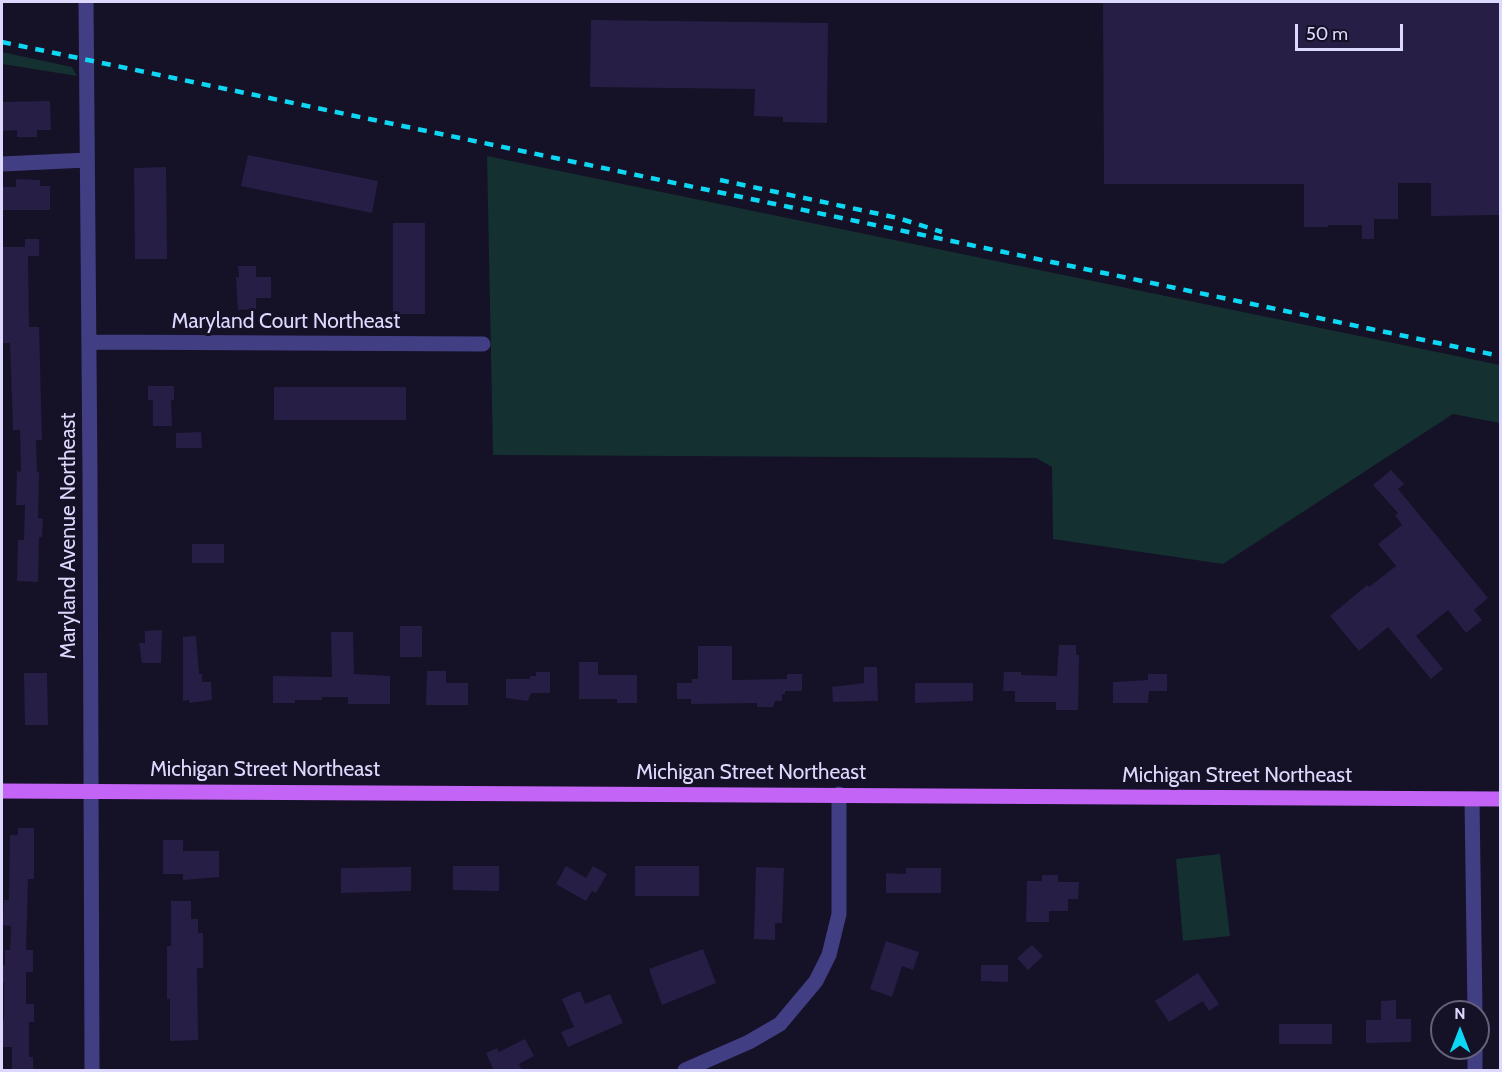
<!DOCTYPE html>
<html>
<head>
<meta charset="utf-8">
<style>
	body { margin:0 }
	#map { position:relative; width:1502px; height:1072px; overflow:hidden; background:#151126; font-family:Cabin,sans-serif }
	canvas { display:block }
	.frame { position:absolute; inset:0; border:3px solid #ddd8fd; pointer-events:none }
	.north { position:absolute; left:1430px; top:1000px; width:60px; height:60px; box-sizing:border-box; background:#151126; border:2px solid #65617c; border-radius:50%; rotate:0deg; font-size:16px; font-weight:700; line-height:24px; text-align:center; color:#ddd8fd }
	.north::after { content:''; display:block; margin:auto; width:21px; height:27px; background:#0ed7f3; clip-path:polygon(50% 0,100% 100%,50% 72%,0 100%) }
	.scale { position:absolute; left:1295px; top:24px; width:108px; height:27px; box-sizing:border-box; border:3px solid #ddd8fd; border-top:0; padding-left:8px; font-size:18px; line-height:21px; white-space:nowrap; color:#ddd8fd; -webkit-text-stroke:4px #151126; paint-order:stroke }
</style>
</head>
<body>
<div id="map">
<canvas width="1502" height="1072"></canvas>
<div class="frame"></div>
<div class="north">N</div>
<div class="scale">50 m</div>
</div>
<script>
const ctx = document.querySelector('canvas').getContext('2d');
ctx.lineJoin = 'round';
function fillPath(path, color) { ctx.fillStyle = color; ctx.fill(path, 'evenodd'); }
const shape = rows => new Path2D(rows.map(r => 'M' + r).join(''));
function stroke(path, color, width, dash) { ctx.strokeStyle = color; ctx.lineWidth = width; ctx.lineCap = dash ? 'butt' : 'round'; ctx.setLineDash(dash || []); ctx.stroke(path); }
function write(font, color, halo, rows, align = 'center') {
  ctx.font = font + ' Cabin,sans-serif'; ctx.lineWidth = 6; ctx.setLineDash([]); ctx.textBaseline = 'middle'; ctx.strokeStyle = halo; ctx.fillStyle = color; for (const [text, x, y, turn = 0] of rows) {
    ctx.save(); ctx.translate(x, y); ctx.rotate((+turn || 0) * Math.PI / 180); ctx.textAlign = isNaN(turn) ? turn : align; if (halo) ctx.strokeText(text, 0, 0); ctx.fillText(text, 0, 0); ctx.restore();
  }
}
fillPath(shape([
	[2,52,72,67,77,76,2,64],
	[487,156,1500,365,1500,423,1453,414,1223,564,1053,539,1052,467,1036,458,493,455],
	[1220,854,1230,936,1183,941,1176,859]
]), '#143030');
fillPath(shape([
	[1103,2,1500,2,1500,215,1431,216,1431,183,1398,183,1398,219,1374,219,1374,239,1362,239,1362,225,1328,225,1328,227,1304,227,1304,184,1104,184],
	[591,20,828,23,827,123,783,122,783,117,754,116,755,89,590,87],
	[50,101,51,130,37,130,37,137,17,137,17,130,2,131,2,102],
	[248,155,378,181,372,213,241,186],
	[166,167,167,259,135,259,134,168],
	[16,179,40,180,40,186,50,186,50,210,2,210,2,187,16,187],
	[393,223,425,223,425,314,393,314],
	[25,239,39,239,39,256,28,256,29,327,39,327,42,440,36,440,37,472,39,472,38,518,43,519,42,537,39,537,38,582,17,581,18,540,24,540,25,505,16,505,17,471,21,472,20,430,13,430,10,343,3,343,2,330,2,306,3,306,2,247,25,247],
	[238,266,256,266,256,277,271,277,271,298,256,298,256,309,238,310,236,277,239,277],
	[148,386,174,386,174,400,171,400,172,426,153,426,153,400,148,400],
	[274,387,406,387,406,420,274,420],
	[201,432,202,448,176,448,176,433],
	[1391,470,1404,484,1398,489,1488,598,1474,610,1482,620,1466,633,1448,610,1416,636,1443,669,1431,679,1388,627,1359,651,1330,616,1367,585,1369,587,1396,566,1378,544,1402,525,1395,515,1398,513,1373,485],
	[192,544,224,544,224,563,192,563],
	[400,626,422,626,422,657,400,657],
	[162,630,161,663,142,663,139,643,145,643,145,631],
	[331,632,353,632,354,674,390,676,390,704,348,704,348,697,322,697,322,700,295,700,295,703,273,703,273,676,332,677],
	[196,636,199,674,202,674,202,682,211,682,212,700,189,703,189,700,183,701,183,637],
	[1059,645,1076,645,1076,655,1079,655,1078,710,1056,710,1056,702,1015,702,1015,691,1003,691,1004,672,1021,672,1021,675,1057,676],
	[698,646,732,646,732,680,787,679,787,674,802,674,802,691,785,691,785,694,782,694,782,701,775,701,773,707,757,707,757,703,691,704,691,699,677,699,677,683,692,683,692,679,698,679],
	[579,662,598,662,598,675,637,675,637,703,617,703,617,699,579,699],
	[864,667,877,667,878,701,833,702,832,687,864,683],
	[427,671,446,671,446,683,468,683,468,705,426,705],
	[536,672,550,672,550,693,531,693,528,701,506,698,506,679,530,679,530,676,536,676],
	[24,673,47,673,48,725,25,725],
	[1148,674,1167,674,1167,691,1149,691,1148,703,1113,703,1113,682,1148,680],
	[915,683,973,683,973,701,915,703],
	[18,828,34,828,34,879,28,879,26,950,33,950,33,972,26,972,26,1004,34,1004,34,1022,29,1022,29,1057,33,1057,33,1071,12,1071,12,1047,2,1047,2,1020,4,1020,4,982,2,982,2,965,5,965,5,950,10,950,11,926,3,925,4,900,9,900,10,835,18,835],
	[163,840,183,840,183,851,219,851,219,877,183,880,183,874,163,874],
	[453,866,499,866,499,891,453,890],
	[566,866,586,878,593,866,607,874,596,893,592,891,586,901,556,884],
	[635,866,699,866,699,896,635,896],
	[411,867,411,891,341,893,341,868],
	[756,867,784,868,782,923,775,923,775,940,754,939],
	[906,868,941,868,941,893,886,893,886,873,906,874],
	[1042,875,1058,875,1058,882,1079,882,1078,899,1068,899,1068,911,1049,911,1049,922,1026,922,1027,881,1042,881],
	[171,901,191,901,191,919,198,919,198,933,203,933,203,968,197,968,198,1040,170,1041,170,999,167,999,167,946,171,946],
	[886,941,919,952,913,970,902,966,892,997,870,989],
	[1032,945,1043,956,1028,970,1017,958],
	[703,949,716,983,662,1005,649,969],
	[981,965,1008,965,1008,982,981,981],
	[1198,973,1219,1004,1209,1011,1203,1001,1169,1022,1155,1001],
	[580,991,585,1004,610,994,623,1023,568,1047,561,1032,574,1027,562,999],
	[1396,1000,1396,1019,1411,1019,1411,1042,1366,1043,1366,1020,1381,1020,1381,1001],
	[1279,1024,1332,1024,1332,1044,1279,1044],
	[525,1039,534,1056,519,1064,522,1071,494,1071,486,1053,497,1048,499,1052]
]), '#271e46');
stroke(shape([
	[86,2,90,476,92,1070],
	[2,164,87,160],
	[90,342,483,344],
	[1472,799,1475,1012],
	[1475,1048,1475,1070],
	[685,1070,749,1042,780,1024,816,981,829,955,839,914,839,794]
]), '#423e83', 15);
stroke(shape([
	[2,791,1500,799]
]), '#c464f7', 15);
stroke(shape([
	[2,42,1500,356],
	[720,180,898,218,942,232]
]), '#0ed7f3', 4.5, [9, 8]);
write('21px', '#ddd8fd', '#151126', [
	["Maryland Court Northeast",286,322],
	["Maryland Avenue Northeast",69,536,-90],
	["Michigan Street Northeast",265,770],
	["Michigan Street Northeast",751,773],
	["Michigan Street Northeast",1237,776]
]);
</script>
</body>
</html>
